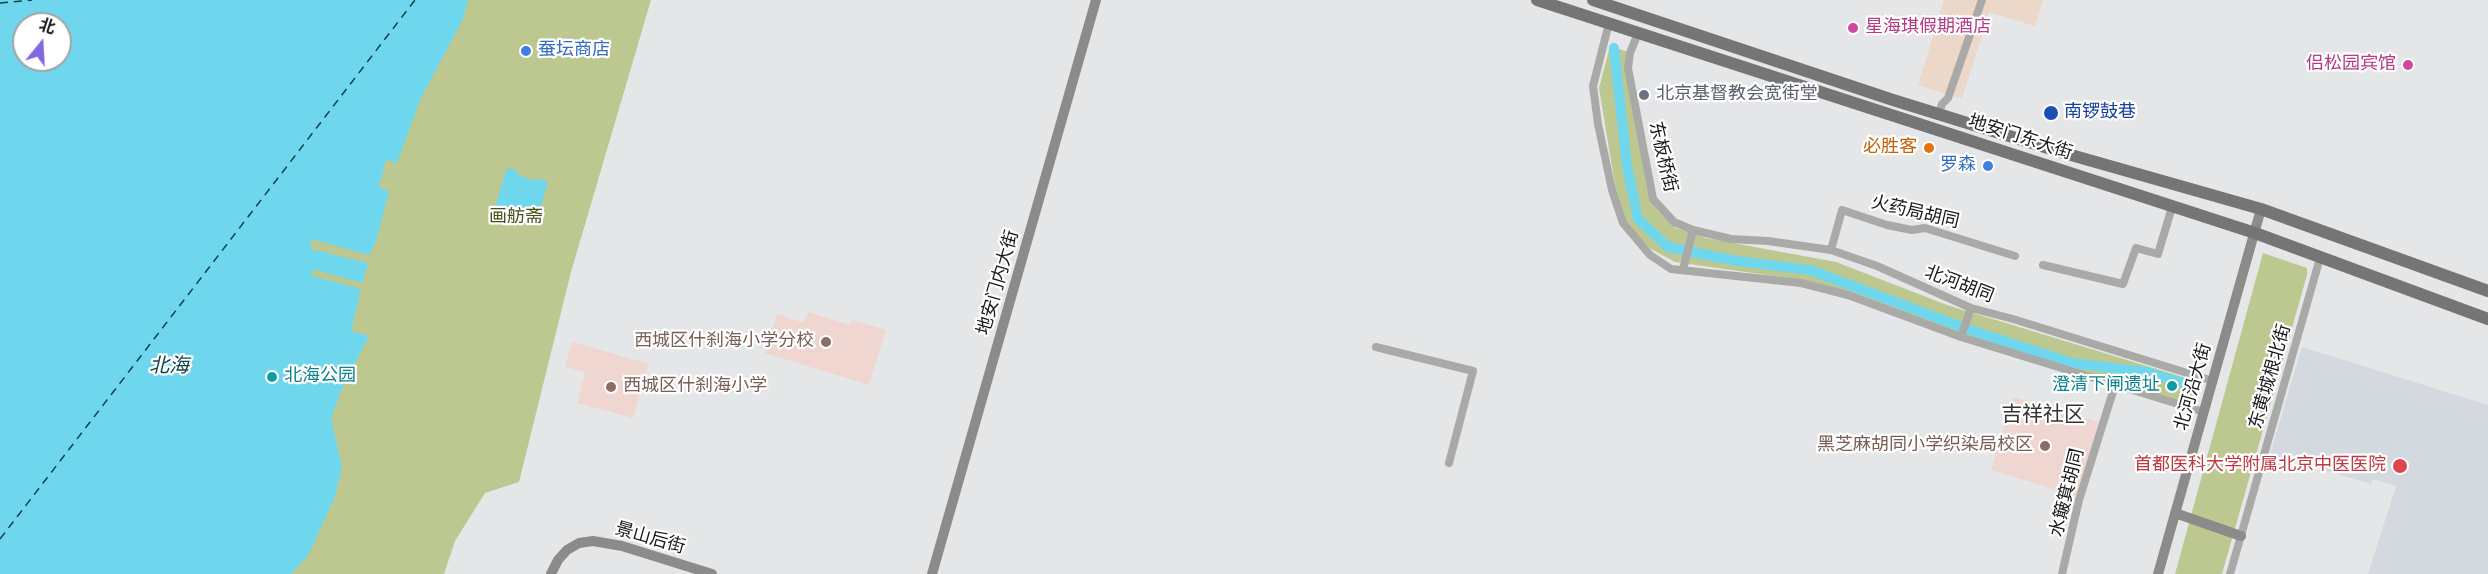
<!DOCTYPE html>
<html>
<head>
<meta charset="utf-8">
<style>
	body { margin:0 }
	#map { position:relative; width:2488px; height:574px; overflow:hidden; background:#e5e6e7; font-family:Jost,"Noto Sans SC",sans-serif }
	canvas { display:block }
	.north { position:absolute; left:12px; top:12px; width:60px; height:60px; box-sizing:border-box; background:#fff; border:2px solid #a3a3a3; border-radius:50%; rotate:18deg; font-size:16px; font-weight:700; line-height:24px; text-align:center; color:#181818 }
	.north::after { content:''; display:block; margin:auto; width:21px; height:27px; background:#8466e1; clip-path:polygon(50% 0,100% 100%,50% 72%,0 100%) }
</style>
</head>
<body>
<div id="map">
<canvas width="2488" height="574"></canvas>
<div class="north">北</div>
</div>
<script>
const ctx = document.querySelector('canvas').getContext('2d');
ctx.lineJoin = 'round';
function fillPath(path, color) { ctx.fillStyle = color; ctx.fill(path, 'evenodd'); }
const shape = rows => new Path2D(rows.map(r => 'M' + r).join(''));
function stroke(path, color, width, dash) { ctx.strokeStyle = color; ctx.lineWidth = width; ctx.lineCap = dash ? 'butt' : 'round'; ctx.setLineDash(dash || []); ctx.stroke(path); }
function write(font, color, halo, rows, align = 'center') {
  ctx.font = font + ' Jost,"Noto Sans SC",sans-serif'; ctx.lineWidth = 4.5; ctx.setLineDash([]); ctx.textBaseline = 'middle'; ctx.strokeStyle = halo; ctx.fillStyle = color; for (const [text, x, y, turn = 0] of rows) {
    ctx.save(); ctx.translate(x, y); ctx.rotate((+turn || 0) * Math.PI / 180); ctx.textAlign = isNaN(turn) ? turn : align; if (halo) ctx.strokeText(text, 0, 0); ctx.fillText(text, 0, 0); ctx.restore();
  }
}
fillPath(shape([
	[1944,0,2043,0,2035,26,1989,12,1962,99,1918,85]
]), '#ecd8c9');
fillPath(shape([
	[2302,347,2488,405,2488,574,2368,574,2396,486,2373,479,2371,484,2270,454]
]), '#d4d9e0');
fillPath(shape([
	[808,312,850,325,852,320,886,330,869,385,765,353,777,314,804,323],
	[572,342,649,364,633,418,577,403,585,372,565,367],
	[2013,397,2099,422,2077,496,1991,470]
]), '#f0d6d0');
fillPath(shape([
	[0,0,651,0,571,272,519,482,485,493,455,541,444,574,0,574],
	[24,24,60,24,60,60,24,60],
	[1610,46,1628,52,1628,86,1648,194,1656,209,1676,228,1706,238,1836,262,1947,305,2196,381,2190,405,1951,330,1876,302,1809,281,1675,262,1651,249,1628,228,1618,203,1599,88],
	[2263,253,2307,268,2307,275,2222,574,2175,574]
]), '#bcc890');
fillPath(shape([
	[0,0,468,0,463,19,420,100,397,163,386,160,379,187,389,191,377,239,369,255,311,239,311,249,368,263,362,283,313,269,312,276,361,289,351,331,369,336,343,386,331,418,342,468,334,499,307,557,291,574,0,574],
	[24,24,60,24,60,60,24,60],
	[507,168,518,171,517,175,536,181,537,178,548,182,537,220,526,216,526,213,508,206,506,210,495,207]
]), '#6ed7ed');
stroke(shape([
	[1614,48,1627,166,1638,219,1668,247,1736,261,1810,270,1967,329,2072,363,2146,372,2183,383]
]), '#6ed7ed', 10);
stroke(shape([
	[0,3,32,0],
	[0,539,415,0]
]), '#11414b', 1.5, [8, 6]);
stroke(shape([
	[1609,23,1593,86,1598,124,1612,190,1623,223,1650,255,1671,269,1801,283,1848,295,1961,337,2204,412],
	[1638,33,1630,53,1628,68,1653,199,1674,222,1693,230,1731,239,1768,241,1831,250,1877,266,1971,308,2013,319,2213,381],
	[1939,113,1942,104,1948,98,1982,0],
	[1831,250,1842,210,1887,225,1912,230,1925,228,2015,256],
	[2043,265,2123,284,2136,248,2158,254,2172,207],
	[1683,270,1693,230],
	[1961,337,1971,308],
	[1376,347,1473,371,1449,463],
	[2062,574,2079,500,2115,385],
	[2230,574,2320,258]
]), '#a9a9a8', 8);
stroke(shape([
	[2175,513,2241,536],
	[551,574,558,560,567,550,579,543,593,541,622,546,712,574],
	[932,574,1096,0],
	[2158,574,2261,209]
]), '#8c8b8a', 10);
stroke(shape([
	[1537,0,2255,233,2488,319],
	[1593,0,1893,100,2064,153,2261,209,2488,291]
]), '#767575', 12);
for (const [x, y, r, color] of [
	[1853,28,6,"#d1479c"],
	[526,51,6,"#3f7fe0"],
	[2408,65,6,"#d1479c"],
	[1644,95,6,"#6b7280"],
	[2051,113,8,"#1a4fb4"],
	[1929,148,6,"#e8710a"],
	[1988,166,6,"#3f7fe0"],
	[826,342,6,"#8d6e63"],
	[272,377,6,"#0f9aa8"],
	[2172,386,6,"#0f9aa8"],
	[611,387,6,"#8d6e63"],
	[2045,446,6,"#8d6e63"],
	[2400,466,8,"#e0444e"]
]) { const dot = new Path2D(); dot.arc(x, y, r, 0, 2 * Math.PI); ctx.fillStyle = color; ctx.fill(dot); stroke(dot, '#fff', 2); }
write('18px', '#b23c85', '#fff', [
	["星海琪假期酒店",1865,28],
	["侣松园宾馆",2396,65,"right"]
], 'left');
write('18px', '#366cbe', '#fff', [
	["蚕坛商店",538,51],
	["罗森",1976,166,"right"]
], 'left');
write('18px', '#5b616d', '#fff', [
	["北京基督教会宽街堂",1656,95]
], 'left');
write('18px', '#164399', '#fff', [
	["南锣鼓巷",2064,113]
], 'left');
write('18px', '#181818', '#fff', [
	["地安门东大街",2020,138,18],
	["东板桥街",1662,157,77],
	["火药局胡同",1915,213,13],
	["地安门内大街",999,283,-74],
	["北河胡同",1959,285,21],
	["东黄城根北街",2271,377,-74],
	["北河沿大街",2194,387,-74],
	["水簸箕胡同",2068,493,-76],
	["景山后街",650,539,16]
]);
write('18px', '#c56008', '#fff', [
	["必胜客",1917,148]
], 'right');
write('18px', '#464f17', '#fff', [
	["画舫斋",516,218]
]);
write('18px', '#785e54', '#fff', [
	["西城区什刹海小学分校",814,342],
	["西城区什刹海小学",623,387,"left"],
	["黑芝麻胡同小学织染局校区",2033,446]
], 'right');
write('18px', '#0d838f', '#fff', [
	["北海公园",284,377],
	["澄清下闸遗址",2160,386,"right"]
], 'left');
write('18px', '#be3a42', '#fff', [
	["首都医科大学附属北京中医医院",2386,466]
], 'right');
write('italic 20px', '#11414b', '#fff', [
	["北海",169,367]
]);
write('21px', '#333334', '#fff', [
	["吉祥社区",2043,416]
]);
</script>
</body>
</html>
